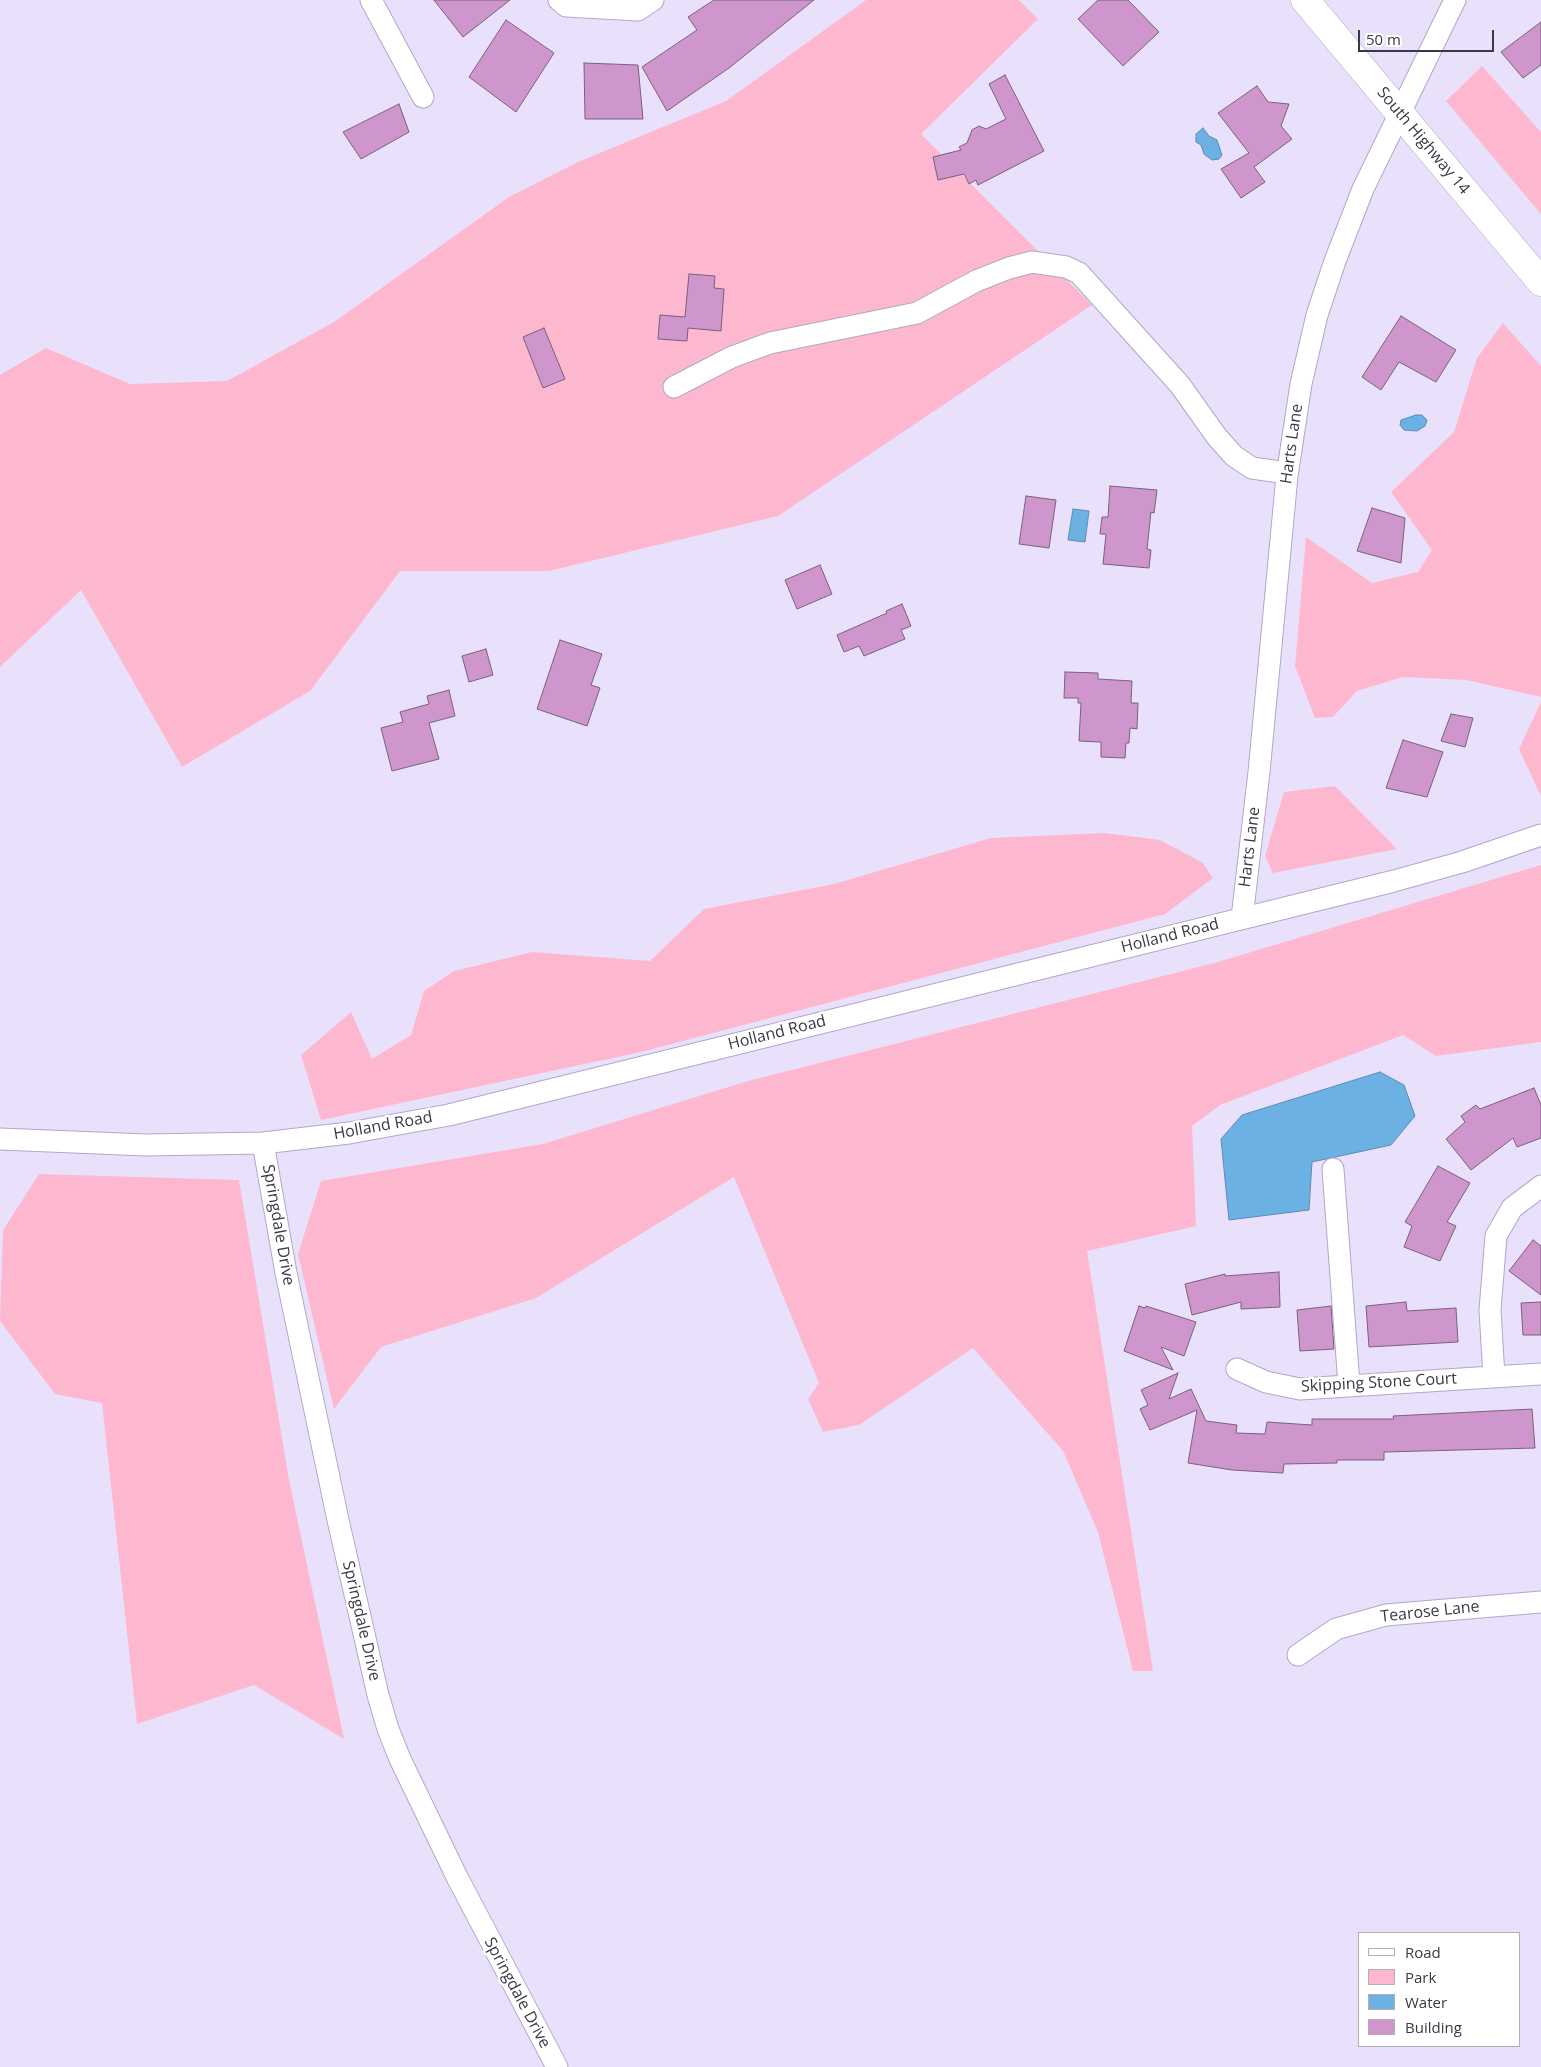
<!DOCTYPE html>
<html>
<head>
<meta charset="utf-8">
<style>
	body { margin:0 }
	#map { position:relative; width:1541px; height:2067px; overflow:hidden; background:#e9e1fc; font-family:"Open Sans",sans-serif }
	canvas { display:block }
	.legend { position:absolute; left:1358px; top:1932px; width:162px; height:115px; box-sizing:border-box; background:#fff; border:1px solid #b1afb5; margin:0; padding:6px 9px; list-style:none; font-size:15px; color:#3b3845 }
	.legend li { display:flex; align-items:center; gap:10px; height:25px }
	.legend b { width:25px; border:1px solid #b1afb5 }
	.scale { position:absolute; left:1358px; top:30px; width:136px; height:22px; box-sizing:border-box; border:2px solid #3b3845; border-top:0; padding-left:6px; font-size:15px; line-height:18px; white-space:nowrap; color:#3b3845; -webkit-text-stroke:4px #fff; paint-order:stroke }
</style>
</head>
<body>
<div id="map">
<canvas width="1541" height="2067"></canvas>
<ul class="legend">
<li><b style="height:6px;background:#fff"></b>Road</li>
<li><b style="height:14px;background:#fdb8d0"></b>Park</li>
<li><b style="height:14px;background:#6bb1e3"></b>Water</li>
<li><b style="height:14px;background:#cf95cd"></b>Building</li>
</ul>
<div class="scale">50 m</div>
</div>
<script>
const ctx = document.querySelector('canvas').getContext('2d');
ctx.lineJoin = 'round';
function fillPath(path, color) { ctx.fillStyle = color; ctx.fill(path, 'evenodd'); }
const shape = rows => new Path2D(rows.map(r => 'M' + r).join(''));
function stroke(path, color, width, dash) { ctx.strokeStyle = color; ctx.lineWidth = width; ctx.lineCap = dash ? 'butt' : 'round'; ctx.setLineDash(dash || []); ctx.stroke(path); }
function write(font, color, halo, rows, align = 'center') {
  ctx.font = font + ' "Open Sans",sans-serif'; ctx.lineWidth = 5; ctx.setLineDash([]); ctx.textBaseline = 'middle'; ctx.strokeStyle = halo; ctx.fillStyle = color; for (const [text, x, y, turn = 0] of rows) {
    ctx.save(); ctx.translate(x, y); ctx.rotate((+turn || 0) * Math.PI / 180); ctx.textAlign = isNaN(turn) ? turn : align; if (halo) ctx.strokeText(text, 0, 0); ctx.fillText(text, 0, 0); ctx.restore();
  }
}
fillPath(shape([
	[866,0,1019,0,1038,19,921,134,1092,305,778,516,549,571,400,571,310,691,182,767,81,590,0,667,0,375,46,348,130,384,227,381,334,322,509,197,578,162,726,101],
	[1482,66,1541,132,1541,214,1446,101],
	[1503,323,1541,366,1541,697,1466,680,1403,677,1357,691,1333,717,1315,718,1295,666,1306,537,1372,583,1418,572,1432,550,1391,492,1454,432,1477,358],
	[1541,702,1541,796,1519,749],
	[1335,786,1397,849,1273,873,1265,856,1284,792],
	[1105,833,1160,840,1203,863,1213,878,1165,914,641,1052,321,1120,301,1055,351,1012,372,1059,411,1035,424,991,454,971,532,952,650,961,704,909,834,884,991,838],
	[1541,865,1541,1042,1436,1056,1403,1035,1220,1105,1192,1126,1196,1226,1087,1251,1153,1671,1133,1671,1098,1532,1063,1451,973,1348,859,1425,823,1432,808,1399,819,1383,734,1177,536,1298,381,1347,334,1409,298,1254,321,1181,543,1144,748,1081,1218,962],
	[39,1174,239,1180,289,1480,344,1739,254,1685,137,1724,102,1403,55,1394,0,1321,3,1230]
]), '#fdb8d0');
const water = shape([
	[1203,128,1209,136,1217,140,1222,155,1219,159,1212,160,1204,154,1201,145,1196,142,1196,134,1203,128],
	[1416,415,1422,415,1427,420,1425,426,1417,431,1404,430,1400,425,1401,420,1416,415],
	[1073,509,1089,511,1085,542,1068,540,1073,509],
	[1380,1072,1404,1085,1415,1116,1391,1145,1312,1162,1309,1210,1229,1220,1221,1139,1242,1115,1380,1072]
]);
fillPath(water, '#6bb1e3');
stroke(water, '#5d8db4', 1);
const building = shape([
	[434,0,510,0,463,37,434,0],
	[714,0,814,0,729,68,667,111,642,67,697,30,688,17,714,0],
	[1098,0,1128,0,1159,32,1123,66,1078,19,1098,0],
	[506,20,554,53,516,112,469,77,506,20],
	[1541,22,1541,65,1523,78,1501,52,1541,22],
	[584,63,638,65,643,119,585,119,584,63],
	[1005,75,1044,151,978,185,976,180,969,184,964,174,938,180,933,157,961,150,959,147,967,143,972,130,979,126,986,129,1006,119,989,84,1005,75],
	[1257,86,1268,102,1289,104,1281,126,1292,139,1254,167,1265,182,1241,198,1221,169,1249,153,1218,113,1257,86],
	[399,104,409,132,361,159,343,132,399,104],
	[689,274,715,276,714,288,724,289,721,331,688,328,687,341,658,339,660,315,685,317,689,274],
	[1401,316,1456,350,1436,382,1399,362,1381,390,1362,377,1401,316],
	[544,328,565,379,543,388,523,337,544,328],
	[1110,486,1157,490,1154,513,1151,512,1147,549,1151,550,1149,568,1103,564,1106,534,1100,534,1102,517,1108,517,1110,486],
	[1026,496,1056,500,1049,548,1019,544,1026,496],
	[1372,508,1405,518,1401,563,1357,551,1372,508],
	[820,565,832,594,797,609,785,580,820,565],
	[902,604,911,626,901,630,905,639,864,656,859,646,844,652,837,635,887,613,886,611,902,604],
	[560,640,602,654,591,685,600,688,587,726,537,709,560,640],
	[486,649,493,675,469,682,462,656,486,649],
	[1065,672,1098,673,1098,679,1132,681,1131,703,1138,703,1137,729,1130,728,1129,743,1126,743,1125,758,1101,757,1101,742,1079,741,1081,703,1078,703,1078,698,1064,698,1065,672],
	[449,690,455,716,429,723,439,759,392,771,381,728,403,722,400,712,429,704,427,696,449,690],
	[1451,714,1473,718,1465,747,1441,741,1451,714],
	[1403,740,1443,752,1427,797,1386,788,1403,740],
	[1534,1088,1541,1105,1541,1138,1517,1147,1513,1138,1471,1170,1446,1139,1465,1122,1461,1116,1476,1105,1480,1109,1534,1088],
	[1438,1166,1470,1183,1447,1222,1456,1226,1440,1261,1404,1247,1412,1226,1405,1222,1438,1166],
	[1533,1240,1541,1246,1541,1295,1509,1271,1533,1240],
	[1279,1272,1280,1307,1241,1309,1241,1302,1192,1315,1185,1284,1225,1274,1225,1276,1279,1272],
	[1406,1302,1407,1311,1456,1308,1458,1342,1369,1347,1366,1306,1406,1302],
	[1541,1302,1541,1335,1523,1335,1521,1303,1541,1302],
	[1139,1306,1145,1308,1146,1306,1196,1322,1184,1356,1161,1347,1173,1370,1124,1351,1139,1306],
	[1331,1306,1334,1349,1300,1351,1297,1310,1331,1306],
	[1178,1373,1169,1399,1191,1389,1206,1421,1237,1425,1236,1433,1265,1434,1267,1422,1312,1425,1312,1419,1394,1419,1393,1416,1532,1409,1535,1448,1384,1452,1384,1460,1337,1460,1337,1463,1284,1464,1283,1473,1232,1470,1188,1463,1197,1410,1150,1430,1140,1409,1148,1405,1141,1390,1178,1373]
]);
fillPath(building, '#cf95cd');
stroke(building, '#796178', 1);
const minor = shape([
	[371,0,423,97],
	[559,0,566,6,638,10,653,0],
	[674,387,732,357,770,343,917,313,976,281,1009,268,1032,262,1066,267,1079,273,1180,385,1217,437,1234,456,1252,468,1287,473],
	[1242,918,1259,772,1287,476,1301,384,1317,315,1335,261,1363,189,1455,0],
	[0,1139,146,1145,263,1143,349,1133,449,1115,1394,881,1462,862,1541,835],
	[263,1143,286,1273,338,1520,378,1695,388,1729,400,1759,457,1877,557,2067],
	[1333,1169,1349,1385],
	[1237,1369,1266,1382,1300,1389,1541,1374],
	[1494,1377,1490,1310,1496,1236,1512,1208,1541,1186],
	[1298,1655,1336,1629,1386,1615,1541,1602]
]);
const major = shape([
	[1305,0,1541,282]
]);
stroke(minor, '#b1a7c7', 23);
stroke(major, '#b1a7c7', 29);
stroke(minor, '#fff', 21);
stroke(major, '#fff', 28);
write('16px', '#3b3845', '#fff', [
	["South Highway 14",1423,141,50],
	["Harts Lane",1292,444,-82],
	["Harts Lane",1250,847,-83],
	["Holland Road",1170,936,-14],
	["Holland Road",777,1033,-14],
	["Holland Road",383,1126,-10],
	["Springdale Drive",278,1225,80],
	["Skipping Stone Court",1379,1383,-3],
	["Tearose Lane",1430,1612,-6],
	["Springdale Drive",361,1621,77],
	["Springdale Drive",517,1993,62]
]);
</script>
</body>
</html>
